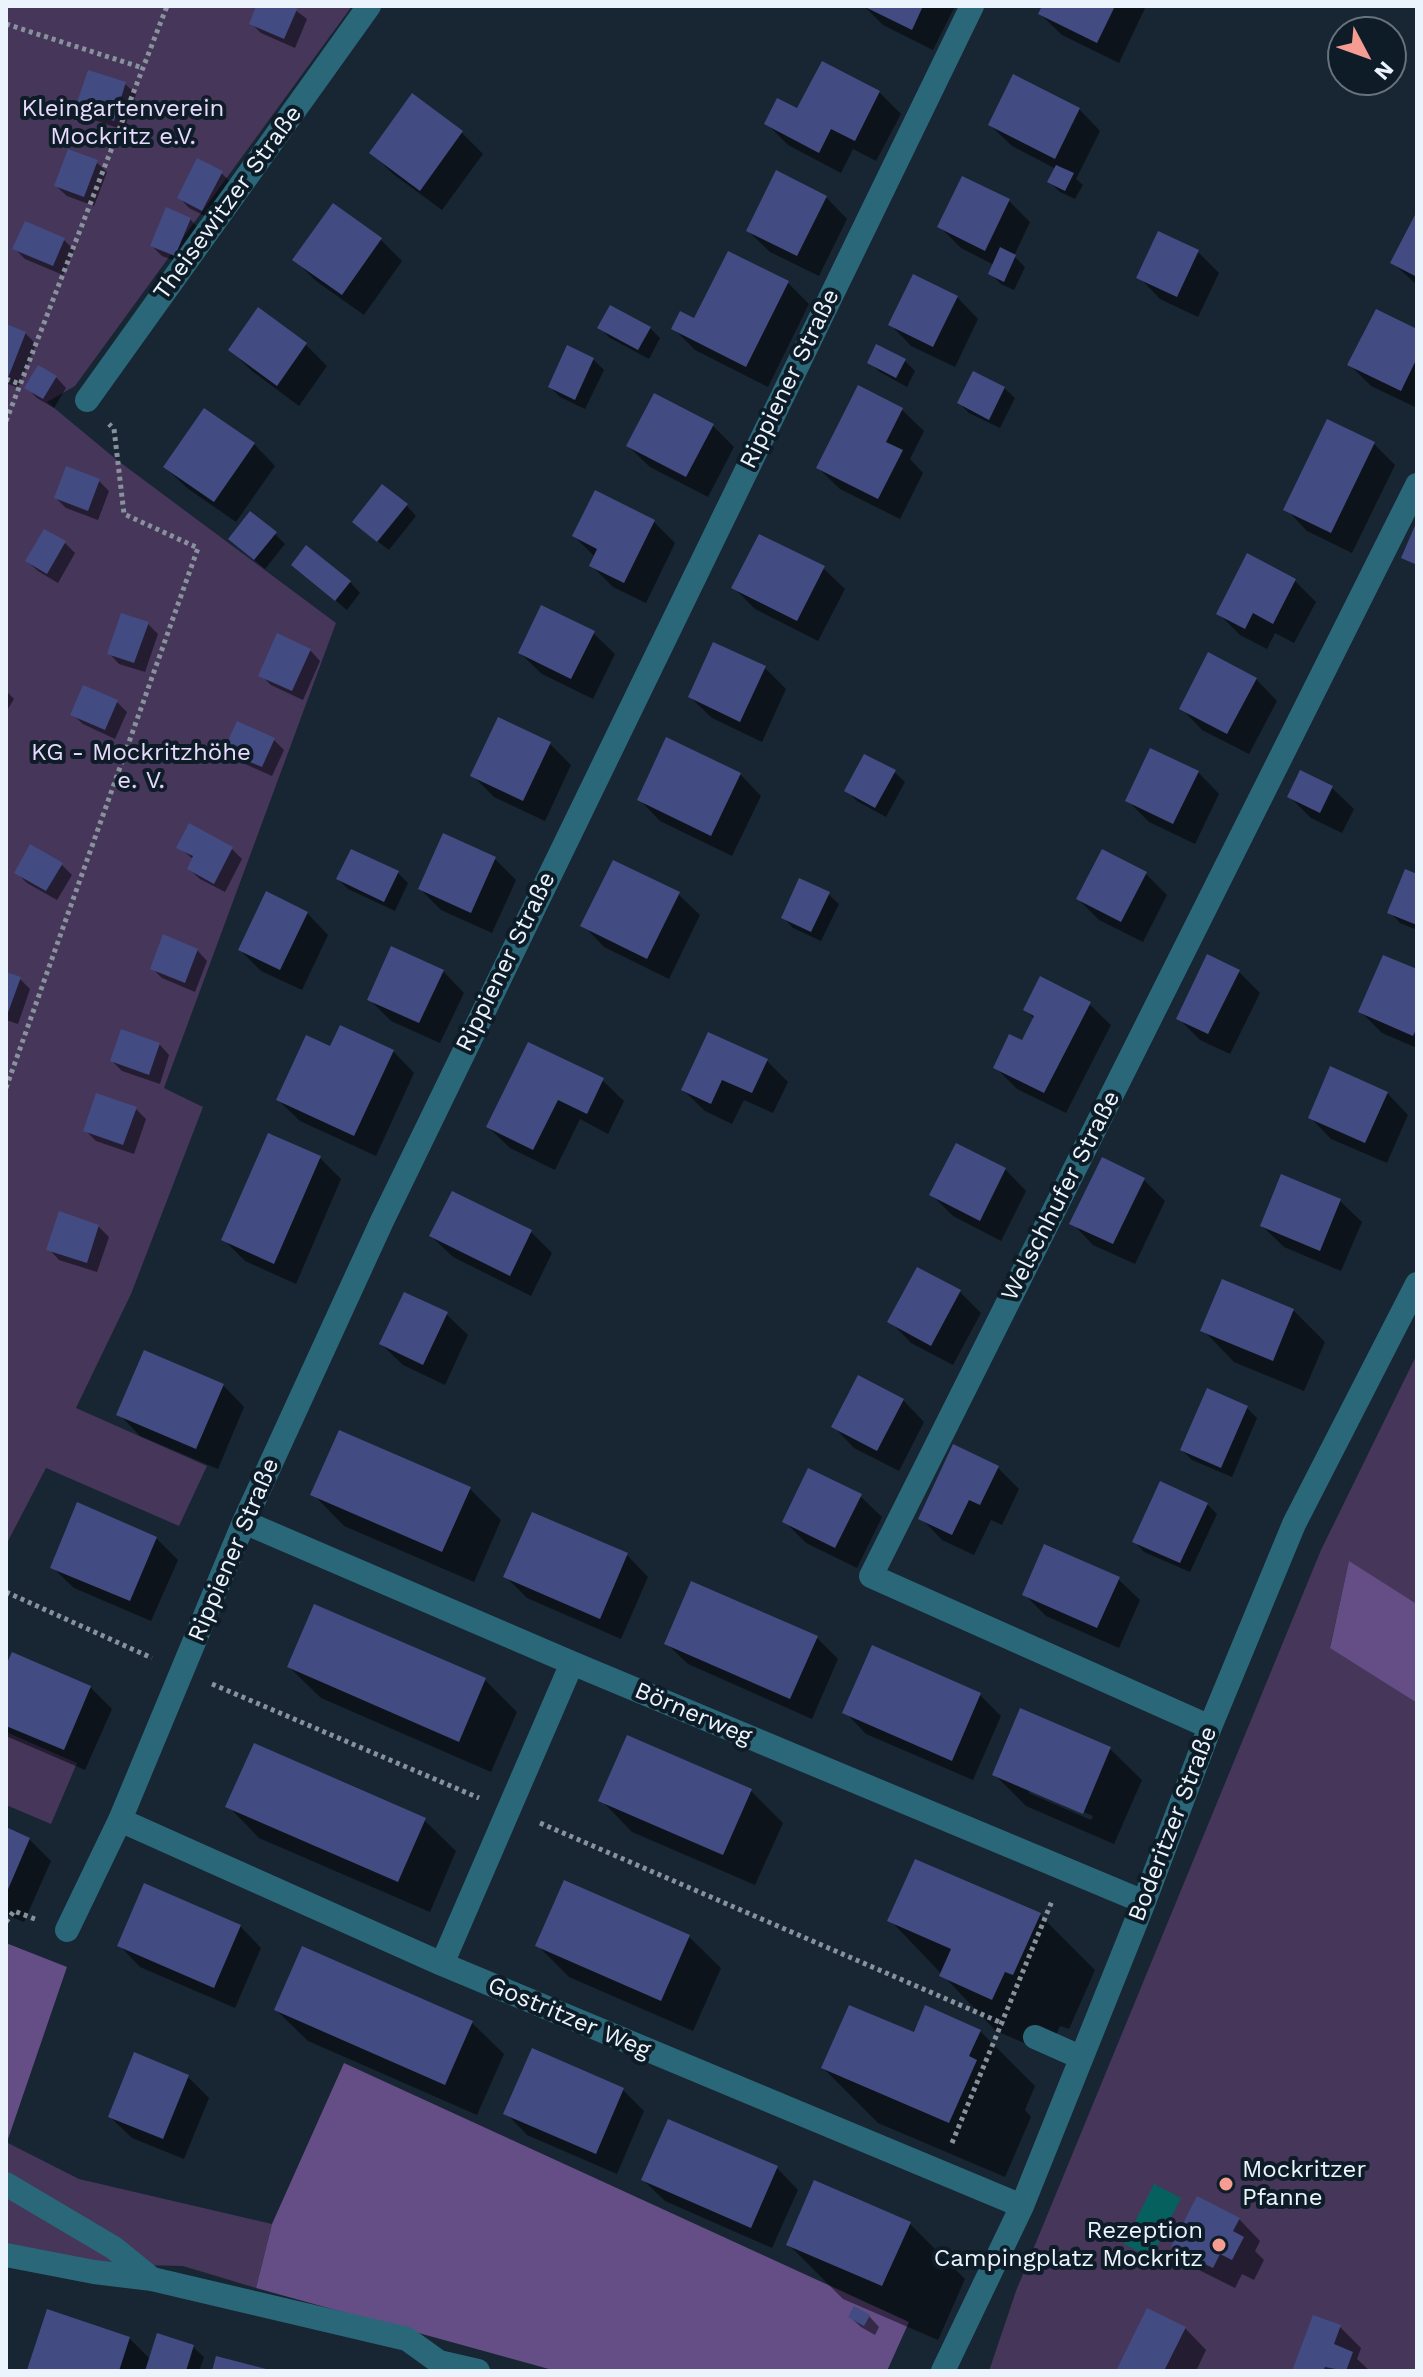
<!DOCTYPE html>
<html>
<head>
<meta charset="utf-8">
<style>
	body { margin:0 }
	#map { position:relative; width:1423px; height:2377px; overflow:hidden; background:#182532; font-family:"Work Sans",sans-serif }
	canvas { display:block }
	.frame { position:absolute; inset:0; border:8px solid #ebf4fd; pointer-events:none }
	.north { position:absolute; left:1327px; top:16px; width:80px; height:80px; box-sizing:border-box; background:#0e1c28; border:2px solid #66727d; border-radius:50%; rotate:131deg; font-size:22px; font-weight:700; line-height:32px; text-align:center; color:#ebf4fd }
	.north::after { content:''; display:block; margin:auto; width:28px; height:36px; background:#f59c93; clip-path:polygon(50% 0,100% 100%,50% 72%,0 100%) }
</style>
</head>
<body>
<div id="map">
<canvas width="1423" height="2377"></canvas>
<div class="frame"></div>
<div class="north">N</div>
</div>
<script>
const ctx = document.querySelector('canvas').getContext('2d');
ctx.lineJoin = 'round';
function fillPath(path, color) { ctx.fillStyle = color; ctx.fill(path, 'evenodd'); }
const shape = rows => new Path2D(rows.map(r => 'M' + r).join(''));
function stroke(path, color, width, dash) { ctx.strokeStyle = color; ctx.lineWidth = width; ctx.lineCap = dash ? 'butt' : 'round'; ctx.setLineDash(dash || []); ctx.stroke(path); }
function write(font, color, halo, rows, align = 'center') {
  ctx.font = font + ' "Work Sans",sans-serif'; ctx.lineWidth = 8; ctx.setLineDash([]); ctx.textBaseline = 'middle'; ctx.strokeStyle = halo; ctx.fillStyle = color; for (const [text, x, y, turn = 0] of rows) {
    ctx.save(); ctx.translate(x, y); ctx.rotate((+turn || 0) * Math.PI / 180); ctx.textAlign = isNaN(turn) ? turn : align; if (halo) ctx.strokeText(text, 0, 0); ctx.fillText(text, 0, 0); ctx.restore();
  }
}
fillPath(shape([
	[6,6,352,6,75,386,47,402,117,460,336,623,164,1088,203,1107,131,1294,76,1408,207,1466,179,1526,46,1468,6,1545],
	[1417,1354,1417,1604,1349,1562,1330,1647,1417,1703,1417,2371,989,2371,1016,2291,1321,1550],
	[6,1732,77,1763,51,1824,6,1805],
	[6,2142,79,2179,272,2224,256,2288,183,2266,6,2262]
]), '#45365a');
fillPath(shape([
	[1349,1561,1417,1604,1417,1703,1330,1648],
	[6,1943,67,1967,7,2142,6,2142],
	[344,2063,909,2322,887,2371,556,2371,256,2288,272,2224]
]), '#654d85');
fillPath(shape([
	[1154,2184,1181,2198,1151,2258,1124,2244]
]), '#06605e');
fillPath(shape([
	[258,6,290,6,307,19,295,48,261,33,251,23],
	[864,6,955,6,933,50,883,25],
	[1044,6,1146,6,1119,63,1062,35,1040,14],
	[125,84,136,94,124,130,88,118,77,108],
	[879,92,901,114,876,161,853,149,841,173,788,145,767,124],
	[412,96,462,133,483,154,442,210,393,174,371,152],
	[1079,109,1100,131,1076,179,1083,185,1075,199,1060,192,1050,182,1056,169,1012,146,990,125],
	[96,162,107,172,94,206,67,196,56,186],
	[221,173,232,183,213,220,189,208,179,197],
	[826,197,847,219,819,276,770,252,748,231],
	[1009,201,1030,222,1014,256,1025,267,1014,290,1001,284,990,273,994,265,961,248,940,227],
	[334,206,381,240,402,261,364,315,316,281,295,260],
	[1417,216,1417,285,1392,262],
	[190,219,200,230,186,265,162,256,152,246],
	[64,240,74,250,63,275,25,259,15,249],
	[1198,252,1219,273,1198,317,1160,299,1139,277],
	[788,283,809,304,768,387,695,350,674,329],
	[957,297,978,319,955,367,911,346,890,324],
	[259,310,306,345,327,366,299,406,252,371,230,350],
	[6,326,25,333,36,344,18,388,6,383],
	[600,328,650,328,660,338,649,359,610,338],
	[1417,331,1417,408,1371,386,1350,365],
	[593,359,604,370,585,409,560,397,550,387],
	[905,361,915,371,907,387,880,372,869,362],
	[56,377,66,388,54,408,37,398,27,388],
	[858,388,902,410,924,431,910,459,923,473,900,519,840,489,818,468],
	[1004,388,1015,398,1000,428,969,413,959,403],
	[713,426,734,447,708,497,650,467,628,446],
	[254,444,275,466,236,522,187,488,165,467],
	[1374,444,1395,465,1352,553,1307,531,1286,509],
	[99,481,109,491,98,520,66,508,56,498],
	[406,505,416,516,389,550,365,532],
	[654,522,675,543,646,603,613,587,592,566,596,558,574,536],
	[275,534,285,544,265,569,241,549],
	[65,543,75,553,58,583,38,571,27,561],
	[293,565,350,582,360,593,347,610],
	[823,568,845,589,818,641,755,609,734,588],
	[1295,581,1316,602,1294,643,1275,633,1267,649,1240,635,1218,613],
	[148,624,158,634,145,672,119,664,109,653],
	[593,633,615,654,593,699,542,674,520,653],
	[310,650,320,661,303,700,271,685,261,675],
	[765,668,786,689,762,742,712,718,690,697],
	[1256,679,1277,701,1249,754,1202,730,1181,708],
	[6,691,14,699,6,712],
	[117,702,127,712,115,739,83,724,72,714],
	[274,740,284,750,272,776,236,760,226,750],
	[549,743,571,765,545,821,494,797,473,776],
	[894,772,905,782,886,817,857,801,847,791],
	[1198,772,1219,794,1195,844,1149,822,1127,800],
	[740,774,761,796,732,856,660,821,639,799],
	[1332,788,1354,809,1342,833,1311,818,1290,797],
	[190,826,232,849,242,859,225,892,200,879,189,869,194,860,179,847],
	[495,859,516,880,492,933,441,910,420,889],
	[62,865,72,875,57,900,27,883,16,872],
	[398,873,408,883,395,911,348,889,338,879],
	[1146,874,1167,895,1143,942,1099,920,1078,899],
	[1417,876,1417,930,1400,923,1390,912],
	[678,894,700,915,669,979,604,947,583,925],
	[828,894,839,904,821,941,793,928,783,917],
	[307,913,328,935,302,990,261,971,240,950],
	[197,950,207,961,195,992,162,978,152,968],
	[443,971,464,993,440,1043,391,1021,369,999],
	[1239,972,1260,993,1230,1054,1200,1040,1179,1019],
	[1417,972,1417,1048,1382,1033,1360,1011],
	[6,974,20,979,30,989,18,1024,6,1020],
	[1089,1004,1111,1025,1066,1113,1017,1089,995,1067,1023,1043,1035,1019,1025,1010],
	[159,1044,169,1055,160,1084,122,1071,112,1061],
	[331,1049,393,1051,414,1073,376,1156,300,1121,278,1100],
	[767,1061,788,1082,773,1113,744,1100,732,1124,705,1111,683,1090],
	[602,1080,624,1101,608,1134,580,1119,555,1170,510,1148,488,1127],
	[1387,1093,1408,1115,1387,1163,1331,1139,1310,1117],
	[136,1109,146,1119,134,1154,96,1141,86,1131],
	[320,1158,341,1179,296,1284,245,1261,224,1240],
	[1005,1169,1026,1191,1001,1241,953,1216,932,1195],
	[1144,1180,1165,1201,1135,1264,1093,1245,1072,1223],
	[1340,1201,1362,1222,1341,1271,1284,1247,1262,1226],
	[98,1226,109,1237,97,1272,59,1260,49,1249],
	[531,1232,552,1253,531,1296,453,1257,431,1236],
	[918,1269,960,1292,981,1313,953,1365,911,1343,890,1321],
	[1293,1310,1325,1342,1304,1391,1234,1362,1203,1330],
	[446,1314,468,1335,445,1385,403,1365,381,1344],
	[223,1385,244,1407,218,1469,140,1436,119,1414],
	[903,1400,924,1422,899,1471,854,1448,833,1426],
	[1247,1408,1257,1418,1232,1477,1192,1460,1182,1450],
	[998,1468,1019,1489,1002,1525,991,1520,974,1555,942,1540,921,1518],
	[470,1489,501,1520,474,1582,344,1526,313,1494],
	[860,1496,882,1517,857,1568,806,1543,784,1521],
	[1207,1504,1217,1514,1190,1572,1144,1552,1134,1541],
	[533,1514,627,1555,648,1577,621,1639,527,1598,506,1577],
	[156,1538,178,1560,151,1621,74,1588,52,1567],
	[1118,1579,1140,1600,1119,1648,1046,1616,1024,1594],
	[315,1607,485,1680,517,1712,491,1772,321,1698,289,1667],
	[816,1637,838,1659,812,1719,688,1664,666,1643],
	[6,1670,90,1687,112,1709,85,1770,6,1736],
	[980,1695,1001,1716,973,1780,866,1734,845,1712],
	[628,1738,751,1791,783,1823,755,1885,632,1832,601,1800],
	[1110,1749,1142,1780,1114,1844,1026,1806,994,1774],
	[1029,1789,1093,1816,1091,1820,1029,1793],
	[228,1806,424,1820,456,1851,430,1912,259,1838],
	[6,1829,29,1839,51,1861,24,1922,6,1915],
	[1040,1915,1095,1970,1069,2029,1060,2026,1048,2053,996,2031,890,1920],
	[240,1926,261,1948,235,2008,140,1967,119,1945],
	[689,1937,721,1968,693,2031,569,1977,538,1946],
	[276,2010,472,2023,504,2054,477,2115,308,2041],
	[980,2031,1035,2086,1025,2110,1031,2117,1005,2177,878,2123,823,2068,915,2035],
	[188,2077,209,2098,184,2159,132,2138,110,2117],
	[623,2090,644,2111,617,2174,527,2135,506,2113],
	[777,2168,798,2190,772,2248,665,2201,643,2180],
	[1239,2219,1260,2241,1255,2251,1264,2260,1254,2280,1242,2274,1235,2288,1195,2268,1174,2246],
	[910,2224,965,2279,938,2340,843,2299,788,2244],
	[869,2316,879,2327,875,2335,861,2327,850,2317],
	[1340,2327,1361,2348,1357,2359,1370,2371,1294,2371],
	[1185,2328,1206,2350,1196,2371,1118,2371],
	[129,2338,151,2360,193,2347,204,2357,199,2371,30,2370]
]), '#0007');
fillPath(shape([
	[256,6,298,7,284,39,249,24],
	[863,6,923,6,912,30],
	[1042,6,1115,6,1097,43,1038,14],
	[822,61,880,91,855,141,831,129,819,153,764,124,777,98,797,108],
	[88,70,126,82,114,121,75,108],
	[1013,74,1080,108,1055,159,988,125],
	[412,93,463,131,420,191,369,153],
	[68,149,98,160,84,197,54,186],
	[197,158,223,171,202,211,177,198],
	[1056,165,1074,173,1065,191,1047,182],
	[776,170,827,196,797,256,746,231],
	[962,176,1010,199,985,251,937,227],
	[333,203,382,238,342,295,292,260],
	[166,207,191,218,175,256,150,246],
	[1417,211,1417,277,1390,263],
	[25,221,65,238,53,266,12,249],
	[1158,231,1199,250,1177,297,1136,278],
	[1000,247,1016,255,1004,282,988,274],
	[728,251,789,281,746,367,671,329,680,311,694,318],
	[913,274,958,296,933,347,888,325],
	[610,305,651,327,638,350,597,328],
	[258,307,307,343,277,386,228,350],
	[1376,309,1417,329,1417,358,1401,391,1347,365],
	[6,324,26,332,6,383],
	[876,344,906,359,896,378,867,363],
	[567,345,594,358,575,400,548,387],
	[38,365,57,376,43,399,24,388],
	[973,371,1005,387,989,420,957,403],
	[858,385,903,408,886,442,903,450,878,499,816,468],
	[654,393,714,424,686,477,626,446],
	[204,408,255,443,214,502,163,467],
	[1327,419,1375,442,1331,533,1283,510],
	[66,466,100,479,88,511,54,498],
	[382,484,408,504,377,542,352,522],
	[595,490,655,520,624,583,589,566,597,549,572,536],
	[250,511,277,532,254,560,228,539],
	[1417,521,1417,565,1401,558],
	[44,529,66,541,47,574,25,561],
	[759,534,825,566,797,621,731,588],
	[306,545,351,581,335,601,291,565],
	[1247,553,1296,579,1273,624,1253,613,1245,629,1216,614],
	[541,605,595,631,571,679,518,653],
	[121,613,149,622,134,663,107,654],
	[277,633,311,649,292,691,258,676],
	[713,642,766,666,740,722,688,697],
	[1208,652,1257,678,1227,734,1179,709],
	[83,685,118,700,105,730,70,715],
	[498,717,551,742,523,801,470,776],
	[237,721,275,738,262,767,223,751],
	[666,737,741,773,711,836,637,800],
	[1150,748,1199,771,1173,824,1125,801],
	[864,754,896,770,875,808,844,791],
	[1300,770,1333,786,1320,813,1287,797],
	[189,823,233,847,214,884,187,869,193,856,176,848],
	[443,833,496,857,471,913,418,889],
	[30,844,63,863,46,891,14,873],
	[351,849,399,871,384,902,336,879],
	[1102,849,1147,872,1121,922,1076,899],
	[613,860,680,892,647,959,580,926],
	[1405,869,1417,874,1417,925,1387,913],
	[799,878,830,892,811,932,781,918],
	[266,891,308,912,280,970,238,950],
	[163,934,198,949,185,983,150,969],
	[391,946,444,970,419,1023,367,1000],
	[1207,954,1240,970,1208,1034,1176,1019],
	[1383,955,1417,969,1417,1027,1413,1036,1358,1012],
	[6,972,21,977,6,1018],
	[1040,976,1091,1002,1044,1093,993,1068,1009,1034,1022,1040,1034,1016,1023,1010],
	[340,1025,394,1050,354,1136,276,1100,306,1035,330,1046],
	[121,1029,160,1043,149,1075,110,1061],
	[708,1032,768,1059,752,1093,722,1080,711,1104,681,1090],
	[528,1042,604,1078,587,1114,558,1100,533,1150,486,1127],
	[1330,1066,1388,1092,1365,1143,1308,1118],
	[96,1093,137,1107,123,1145,83,1131],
	[268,1133,321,1156,274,1264,221,1240],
	[956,1143,1006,1168,980,1221,929,1195],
	[1102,1157,1145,1178,1113,1244,1069,1224],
	[1281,1174,1341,1199,1320,1251,1260,1226],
	[452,1191,532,1230,510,1276,429,1236],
	[59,1211,99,1225,87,1263,46,1250],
	[917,1267,961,1290,931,1346,887,1322],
	[1222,1279,1294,1309,1273,1361,1200,1331],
	[404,1292,448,1312,423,1365,379,1344],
	[144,1350,224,1384,196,1449,116,1415],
	[858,1375,904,1399,877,1451,831,1427],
	[1207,1388,1248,1406,1221,1468,1180,1450],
	[339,1430,471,1487,442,1552,310,1495],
	[953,1444,999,1466,980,1505,969,1500,952,1535,918,1519],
	[808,1468,862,1494,835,1548,782,1522],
	[1160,1481,1208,1503,1180,1563,1132,1542],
	[77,1502,157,1537,130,1601,50,1568],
	[532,1512,628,1553,600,1619,503,1577],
	[1044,1544,1120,1577,1097,1628,1022,1595],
	[691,1581,818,1636,790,1699,664,1644],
	[314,1604,486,1678,459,1742,287,1667],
	[872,1645,981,1693,952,1761,842,1713],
	[12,1652,91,1686,64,1750,6,1726,6,1665],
	[1020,1708,1111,1747,1083,1814,992,1775],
	[627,1735,752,1789,723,1855,598,1801],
	[254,1743,426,1818,398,1882,225,1807],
	[6,1827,30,1838,6,1894],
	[915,1859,1041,1913,1013,1975,1005,1972,992,2000,939,1976,951,1949,887,1921],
	[564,1880,690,1935,661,2001,535,1946],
	[144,1883,241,1925,214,1988,117,1946],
	[302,1946,473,2021,445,2085,274,2010],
	[849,2005,914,2032,925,2005,981,2030,969,2056,977,2060,949,2123,821,2068],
	[532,2048,624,2088,596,2154,503,2114],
	[134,2052,189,2075,163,2139,108,2117],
	[668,2119,778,2166,751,2228,641,2180],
	[814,2180,911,2222,882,2286,786,2245],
	[1197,2196,1240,2218,1233,2231,1244,2237,1232,2260,1220,2254,1213,2268,1171,2247],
	[854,2306,870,2315,864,2326,848,2317],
	[1147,2308,1186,2327,1164,2371,1116,2371],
	[47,2309,130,2337,119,2371,27,2370],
	[1313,2315,1341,2325,1334,2344,1353,2352,1346,2371,1325,2367,1323,2371,1292,2371],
	[157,2333,194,2345,186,2371,145,2371],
	[216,2356,270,2370,270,2371,212,2371]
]), '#434b83');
stroke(shape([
	[6,24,143,68],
	[6,379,20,384],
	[6,421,167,6],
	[6,1088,198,548,124,514,114,429,109,424],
	[6,1592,152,1658],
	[212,1684,479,1798],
	[540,1823,1004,2024],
	[6,1922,14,1911,35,1919],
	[952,2143,1052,1901]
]), '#88929d', 5, [4, 4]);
stroke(shape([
	[87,400,369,6],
	[244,1522,572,1663,1144,1902],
	[1210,1727,871,1576,1417,485],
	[120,1820,442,1964,1022,2206],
	[67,1930,120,1820,244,1522,382,1221,972,6],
	[442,1964,572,1663],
	[1035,2037,1080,2057],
	[6,2184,114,2248,152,2279],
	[6,2255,94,2272,152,2279,407,2339,439,2362,478,2371],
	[943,2371,1022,2206,1144,1902,1210,1727,1294,1524,1417,1284]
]), '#2a6779', 24);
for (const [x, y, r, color] of [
	[1226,2184,8,"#f59c93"],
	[1219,2245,8,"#f59c93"]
]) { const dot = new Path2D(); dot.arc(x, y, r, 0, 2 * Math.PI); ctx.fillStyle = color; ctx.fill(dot); stroke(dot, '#0e1c28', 3); }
write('24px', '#e8dafd', '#0e1c28', [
	["Kleingartenverein",123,109],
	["Mockritz e.V.",123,137],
	["KG - Mockritzhöhe",141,753],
	["e. V.",141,781]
]);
write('24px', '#ebf4fd', '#0e1c28', [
	["Theisewitzer Straße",228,203,-54],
	["Rippiener Straße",790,379,-64],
	["Rippiener Straße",506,962,-64],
	["Welschhufer Straße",1061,1196,-63],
	["Rippiener Straße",234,1550,-67],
	["Börnerweg",693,1714,23],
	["Boderitzer Straße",1173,1824,-69],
	["Gostritzer Weg",569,2018,23]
]);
write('24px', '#ebf4fd', '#0e1c28', [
	["Mockritzer",1242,2170],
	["Pfanne",1242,2198],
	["Rezeption",1203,2231,"right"],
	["Campingplatz Mockritz",1203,2259,"right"]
], 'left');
</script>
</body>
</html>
